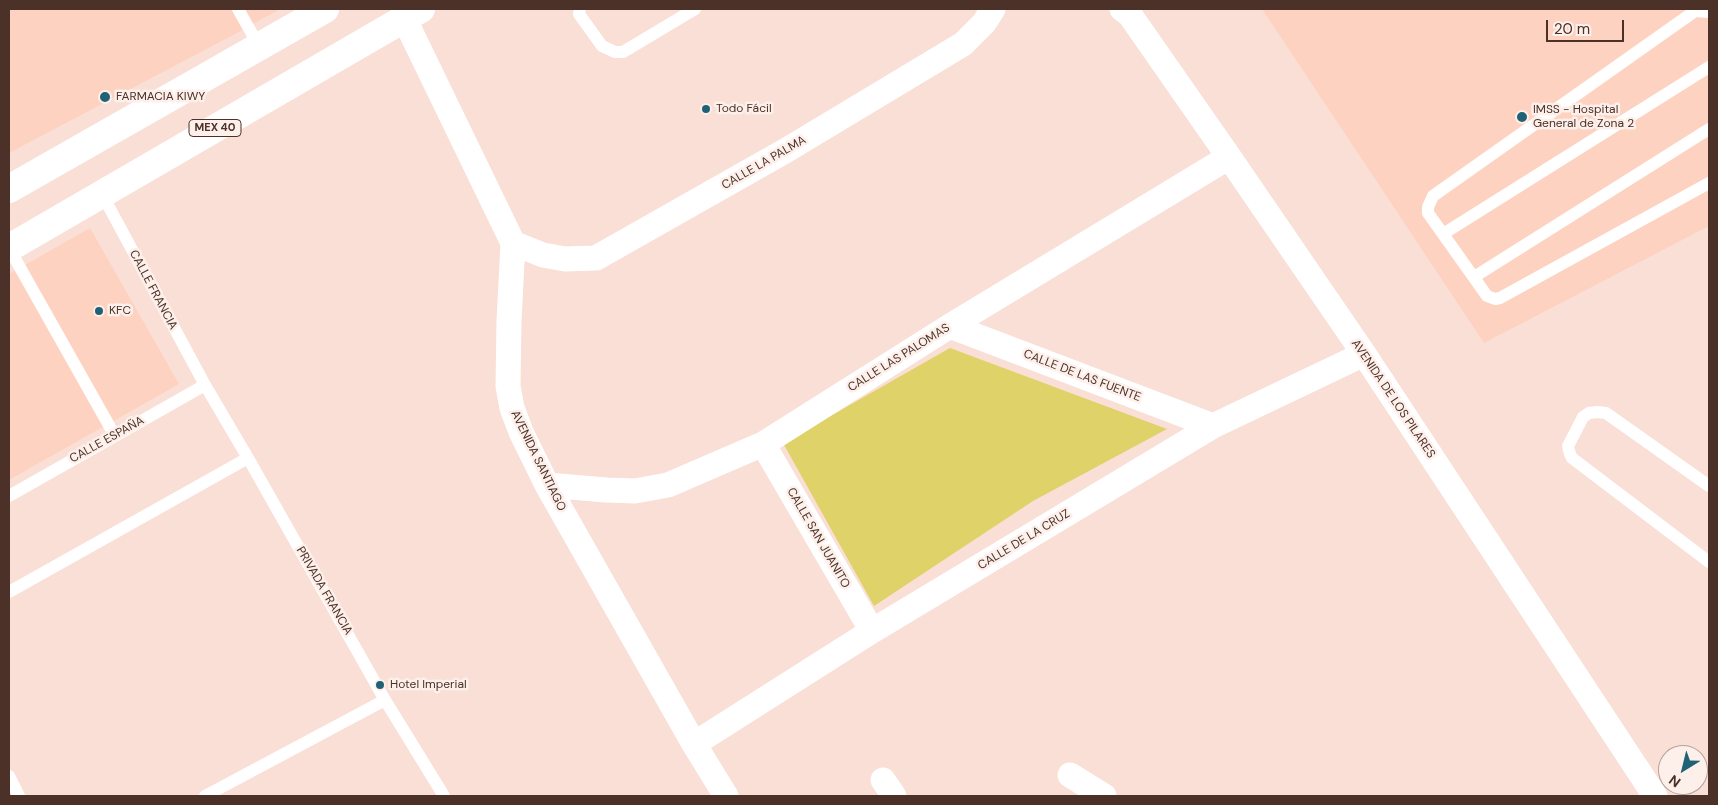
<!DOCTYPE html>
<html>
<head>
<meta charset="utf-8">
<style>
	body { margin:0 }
	#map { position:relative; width:1718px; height:805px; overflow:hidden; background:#f9dfd5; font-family:"DM Sans",sans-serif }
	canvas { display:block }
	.frame { position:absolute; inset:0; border:10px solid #4b3128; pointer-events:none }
	.north { position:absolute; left:1658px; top:745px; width:50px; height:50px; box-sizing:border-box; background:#fdefea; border:1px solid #b6a39c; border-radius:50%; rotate:216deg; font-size:14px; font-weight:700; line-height:20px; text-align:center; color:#4b3128 }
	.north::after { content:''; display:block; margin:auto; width:18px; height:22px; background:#1f6175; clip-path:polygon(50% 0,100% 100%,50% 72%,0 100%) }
	.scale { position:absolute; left:1546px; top:20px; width:78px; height:22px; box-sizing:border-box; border:2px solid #4b3128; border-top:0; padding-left:6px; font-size:15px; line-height:18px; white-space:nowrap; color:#4b3128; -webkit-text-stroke:4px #fdefea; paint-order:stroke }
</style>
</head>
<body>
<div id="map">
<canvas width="1718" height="805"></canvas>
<div class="frame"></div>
<div class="north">N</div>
<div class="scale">20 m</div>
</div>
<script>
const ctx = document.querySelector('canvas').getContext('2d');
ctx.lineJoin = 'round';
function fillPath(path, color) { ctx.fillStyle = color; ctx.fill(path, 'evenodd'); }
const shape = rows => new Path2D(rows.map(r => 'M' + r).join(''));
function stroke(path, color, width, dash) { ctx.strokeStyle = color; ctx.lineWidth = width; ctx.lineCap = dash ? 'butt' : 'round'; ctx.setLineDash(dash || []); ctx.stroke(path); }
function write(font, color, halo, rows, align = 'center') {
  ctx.font = font + ' "DM Sans",sans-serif'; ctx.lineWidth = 5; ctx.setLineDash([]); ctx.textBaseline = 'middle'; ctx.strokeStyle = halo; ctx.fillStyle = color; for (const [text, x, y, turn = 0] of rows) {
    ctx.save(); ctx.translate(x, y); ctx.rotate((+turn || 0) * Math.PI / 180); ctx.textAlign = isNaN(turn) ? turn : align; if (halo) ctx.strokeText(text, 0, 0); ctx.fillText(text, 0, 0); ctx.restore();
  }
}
fillPath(shape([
	[9,9,280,9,237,33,9,153],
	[1262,9,1709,9,1709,226,1484,343],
	[90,228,179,384,9,480,9,274]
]), '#fed2c1');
fillPath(shape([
	[950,348,1167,429,1033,501,874,606,783,443]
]), '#dfd268');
stroke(shape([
	[238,9,259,46],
	[580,9,579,14,602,46,615,52,623,52,695,9],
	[1694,9,1695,11,1709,12],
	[1695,11,1433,196,1428,207,1428,213,1487,296,1495,299,1500,298,1709,183],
	[102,194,205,385,248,458,385,700,444,796],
	[1443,234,1709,67],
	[9,248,115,436],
	[1474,277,1709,129],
	[1709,486,1606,413,1597,412,1589,413,1583,417,1568,446,1570,454,1572,458,1709,562],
	[9,496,205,385],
	[9,592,248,458],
	[9,776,19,796],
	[205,796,385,700]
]), '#fff', 12);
stroke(shape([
	[1122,9,1130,15,1229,157,1364,354,1655,796],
	[404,18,513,243,509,321,508,386,512,408,521,432,547,485,694,744,726,796],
	[513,243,543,255,565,259,596,258,785,151,963,44,984,23,993,9],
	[950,326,1213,426],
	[763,444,872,631],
	[547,485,606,490,635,491,668,485,763,444,950,326,1229,157],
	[694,744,872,631,1213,426,1364,354],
	[1070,775,1104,796],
	[883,780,894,796]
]), '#fff', 25);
stroke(shape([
	[9,189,325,9],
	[9,248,421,9]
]), '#fff', 28);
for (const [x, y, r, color] of [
	[105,97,6,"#1f6175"],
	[706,109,5,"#1f6175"],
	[1522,117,6,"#1f6175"],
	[99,311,5,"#1f6175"],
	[380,685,5,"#1f6175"]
]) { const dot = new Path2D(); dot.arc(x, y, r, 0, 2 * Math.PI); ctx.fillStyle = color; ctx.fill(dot); stroke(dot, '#fdefea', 2); }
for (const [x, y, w] of [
	[215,128,52]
]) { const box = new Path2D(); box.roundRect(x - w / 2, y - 8.5, w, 17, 4); ctx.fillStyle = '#fdefea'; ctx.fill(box); stroke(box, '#4b3128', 1); }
write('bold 11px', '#4b3128', null, [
	["MEX 40",215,128]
]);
write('12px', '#4b3128', '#fdefea', [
	["FARMACIA KIWY",116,97],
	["Todo Fácil",716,109],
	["IMSS - Hospital",1533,110],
	["General de Zona 2",1533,124],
	["KFC",109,311],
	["Hotel Imperial",390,685]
], 'left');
write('12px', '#4b3128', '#fdefea', [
	["CALLE LA PALMA",764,163,-30],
	["CALLE FRANCIA",153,290,62],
	["CALLE LAS PALOMAS",899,358,-32],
	["CALLE DE LAS FUENTE",1082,376,21],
	["AVENIDA DE LOS PILARES",1393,399,56],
	["CALLE ESPAÑA",107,440,-29],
	["AVENIDA SANTIAGO",538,461,64],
	["CALLE SAN JUANITO",818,538,60],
	["CALLE DE LA CRUZ",1024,540,-31],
	["PRIVADA FRANCIA",324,591,60]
]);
</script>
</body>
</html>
